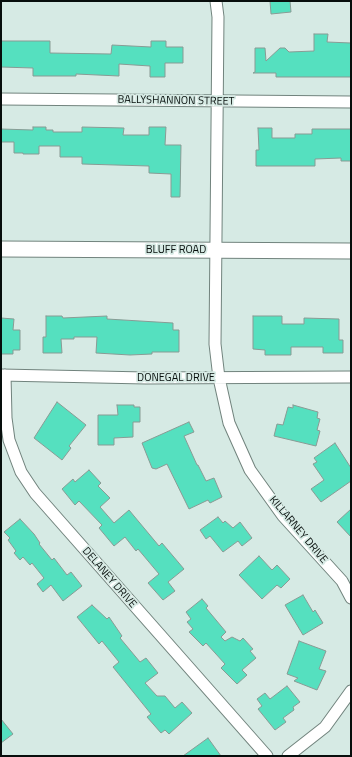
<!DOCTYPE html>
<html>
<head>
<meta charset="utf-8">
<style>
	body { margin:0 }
	#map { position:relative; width:352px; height:757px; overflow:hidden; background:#d6eae4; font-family:"Titillium Web",sans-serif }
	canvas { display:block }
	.frame { position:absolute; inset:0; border:2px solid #070e0c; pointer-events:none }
</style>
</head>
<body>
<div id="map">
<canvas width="352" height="757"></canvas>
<div class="frame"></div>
</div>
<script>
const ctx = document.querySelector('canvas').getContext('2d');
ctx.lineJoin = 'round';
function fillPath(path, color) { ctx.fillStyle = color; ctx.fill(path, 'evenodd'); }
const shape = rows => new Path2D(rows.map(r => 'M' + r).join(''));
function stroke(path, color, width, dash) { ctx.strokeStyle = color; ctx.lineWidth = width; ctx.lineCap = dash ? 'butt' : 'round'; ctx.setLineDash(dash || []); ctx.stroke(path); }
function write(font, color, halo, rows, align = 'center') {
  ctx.font = font + ' "Titillium Web",sans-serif'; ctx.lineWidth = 3.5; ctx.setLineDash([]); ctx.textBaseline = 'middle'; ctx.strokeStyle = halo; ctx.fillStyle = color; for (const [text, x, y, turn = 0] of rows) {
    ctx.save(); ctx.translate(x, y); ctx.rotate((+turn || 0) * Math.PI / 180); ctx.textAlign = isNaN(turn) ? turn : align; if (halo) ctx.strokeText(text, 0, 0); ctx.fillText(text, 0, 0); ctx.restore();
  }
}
const building = shape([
	[270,1,290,1,291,12,271,14,270,1],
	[314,34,328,34,327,42,351,43,351,77,276,77,276,73,253,73,255,72,255,48,265,48,266,61,280,48,285,48,289,52,314,51,314,34],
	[1,41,50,41,50,53,111,54,112,45,151,47,151,41,166,41,166,47,183,47,183,63,165,63,165,77,150,77,150,66,119,64,119,76,76,74,76,76,33,76,33,68,1,67,1,41],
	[33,127,46,127,46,130,53,130,53,132,82,132,82,127,124,128,123,135,149,135,149,127,166,127,165,145,181,145,180,197,171,197,171,174,149,173,149,166,82,164,82,157,60,157,60,146,39,146,39,154,23,154,23,153,14,153,14,142,1,142,1,129,33,130,33,127],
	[258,128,272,128,272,138,295,138,295,134,312,134,312,129,351,129,351,161,341,161,341,158,315,159,315,166,256,166,256,150,259,150,258,128],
	[46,316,62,316,63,318,107,316,107,319,173,323,173,330,179,330,179,352,152,352,152,354,130,355,96,353,97,337,74,337,74,339,61,339,62,353,43,353,43,337,46,337,46,316],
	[253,316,282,316,282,324,304,324,304,318,339,319,339,340,343,340,343,353,323,353,323,347,291,347,291,355,265,355,265,350,253,349,253,316],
	[1,318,14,319,13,330,20,330,20,350,13,350,13,354,1,354,1,318],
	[57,402,86,425,69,446,71,448,62,460,34,438,57,402],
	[117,405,134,405,134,407,140,407,140,422,133,422,133,437,114,438,114,445,98,445,98,415,118,415,117,405],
	[293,405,318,412,317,418,320,419,317,430,320,431,316,446,274,436,277,424,283,425,288,407,293,408,293,405],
	[189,422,194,432,184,436,197,465,198,465,206,481,214,478,222,497,210,503,208,500,189,509,167,464,156,469,152,468,142,443,189,422],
	[335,443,351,468,351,481,321,502,311,489,324,480,313,464,317,462,314,458,335,443],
	[89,470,101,483,98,486,110,498,100,507,114,523,129,510,159,546,162,543,184,569,168,582,175,591,163,600,148,583,159,574,138,549,136,551,125,537,114,546,99,528,102,525,79,501,75,505,62,489,73,479,75,482,89,470],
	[351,509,351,537,337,522,351,509],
	[218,517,223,523,225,521,233,528,240,522,252,538,242,546,238,541,223,552,210,536,206,539,200,530,218,517],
	[20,519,34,534,40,543,39,544,52,560,54,558,67,575,71,572,82,586,63,601,51,585,43,592,37,584,44,578,32,563,30,565,23,557,20,560,14,553,16,551,8,540,10,538,4,532,20,519],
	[259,556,272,570,277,565,290,579,281,588,277,585,262,599,239,575,259,556],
	[303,595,313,612,315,610,323,623,303,635,285,605,303,595],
	[202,599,208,606,206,608,226,632,221,637,225,641,232,637,240,641,243,638,253,649,250,651,256,658,242,670,247,675,237,684,221,668,225,664,206,643,203,646,189,632,193,629,187,622,191,619,186,612,202,599],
	[92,605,107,619,109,617,122,636,120,638,140,662,146,658,158,673,145,683,157,696,165,696,175,708,182,702,192,713,169,734,165,730,161,733,147,717,151,714,113,667,119,662,102,641,99,644,77,617,92,605],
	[299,641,326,651,319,669,326,671,317,690,294,681,298,678,287,674,299,641],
	[287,686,300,702,293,707,294,710,283,718,286,722,275,730,258,709,262,706,257,699,265,693,270,699,287,686],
	[1,719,13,734,1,743,1,719],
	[208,738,221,756,183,756,208,738]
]);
fillPath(building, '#55e0bf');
stroke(building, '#889b94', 1);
const minor = shape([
	[216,1,218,17,215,344,219,378,229,423,250,470,283,516,342,581,351,598],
	[1,99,351,102],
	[1,375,146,378,351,377],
	[5,375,6,418,9,440,21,472,35,493,267,756],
	[288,756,325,727,351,691]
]);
const secondary = shape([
	[1,249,351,251]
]);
stroke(minor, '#71837d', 13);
stroke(secondary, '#71837d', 17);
stroke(minor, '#fff', 11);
stroke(secondary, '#fff', 15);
write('11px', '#070e0c', '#d6eae4', [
	["BALLYSHANNON STREET",176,101,1],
	["BLUFF ROAD",176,250],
	["DONEGAL DRIVE",176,378],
	["KILLARNEY DRIVE",298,530,50],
	["DELANEY DRIVE",109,578,49]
]);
</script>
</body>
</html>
